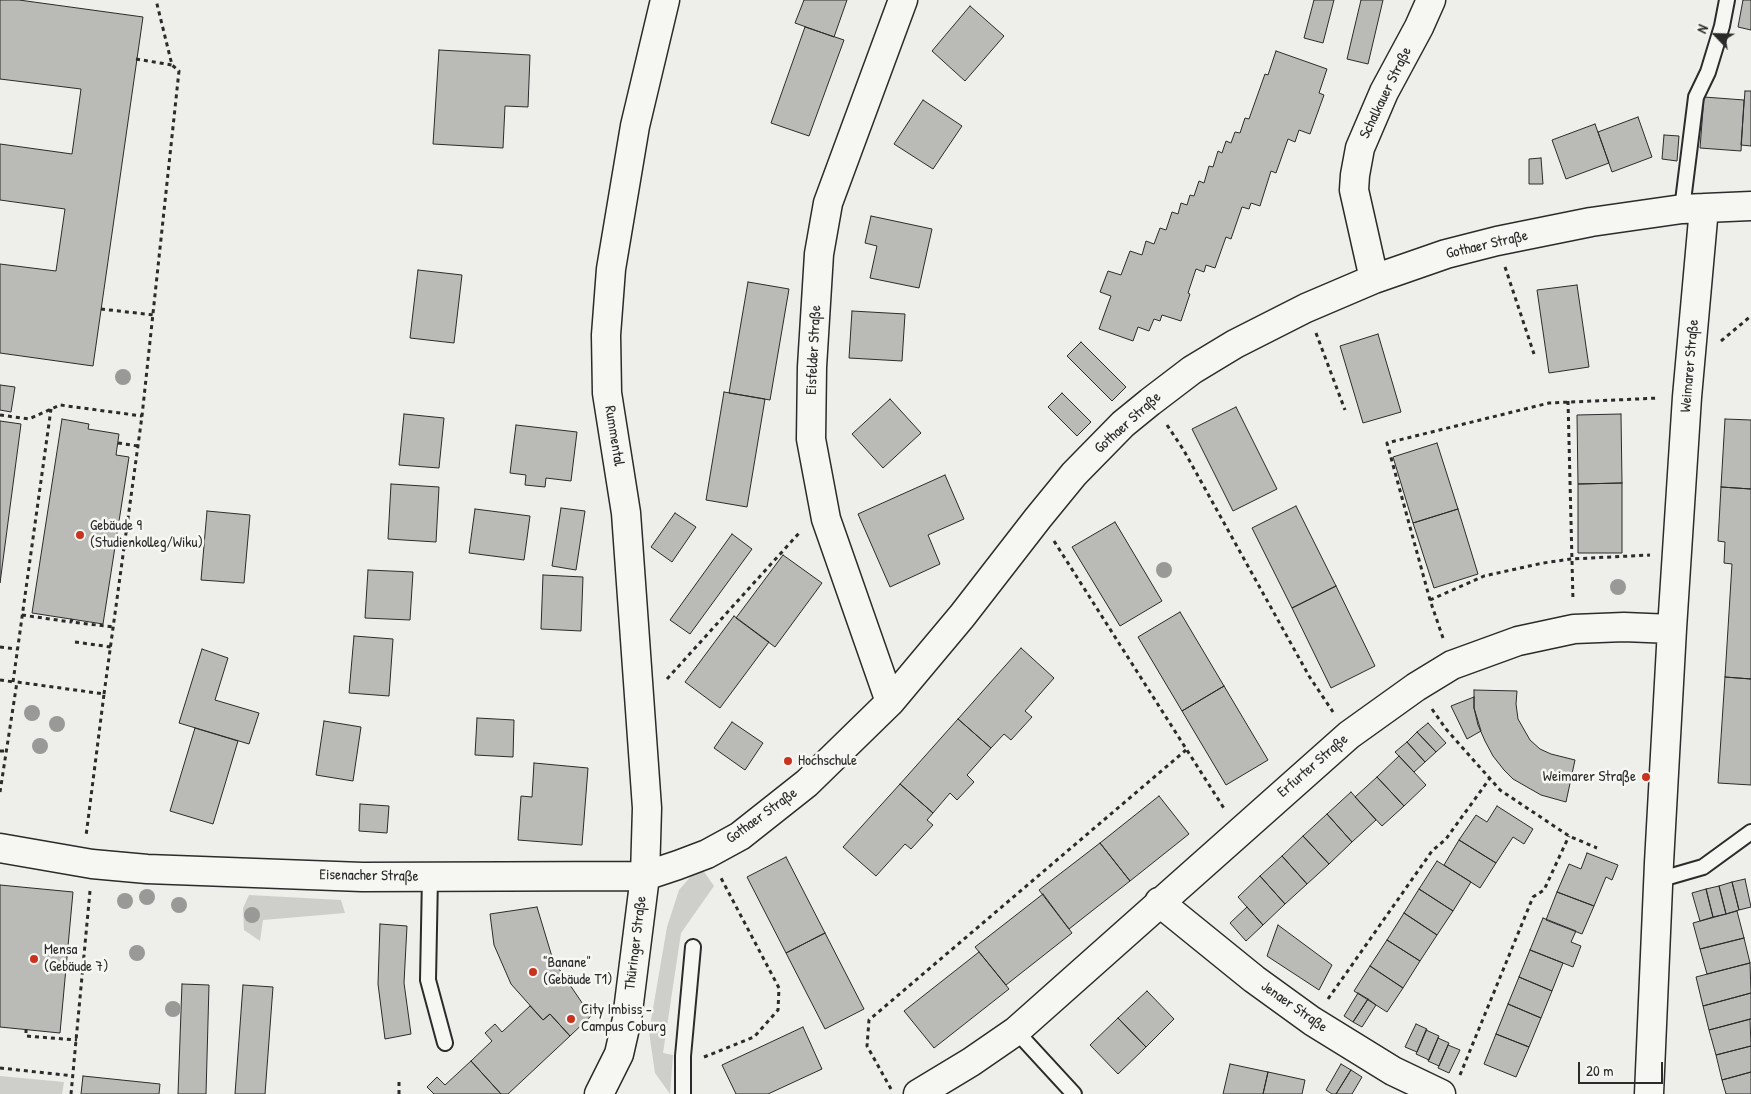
<!DOCTYPE html>
<html>
<head>
<meta charset="utf-8">
<style>
	body { margin:0 }
	#map { position:relative; width:1751px; height:1094px; overflow:hidden; background:#eeeeea; font-family:"Patrick Hand",sans-serif }
	canvas { display:block }
	.north { position:absolute; left:1691px; top:10px; width:50px; height:50px; -webkit-text-stroke:4px #f6f6f2; paint-order:stroke; rotate:294deg; font-size:14px; font-weight:700; line-height:20px; text-align:center; color:#2b2b2b }
	.north::after { content:''; display:block; margin:auto; width:18px; height:22px; background:#2b2b2b; clip-path:polygon(50% 0,100% 100%,50% 72%,0 100%) }
	.scale { position:absolute; left:1578px; top:1062px; width:85px; height:22px; box-sizing:border-box; border:2px solid #2b2b2b; border-top:0; padding-left:6px; font-size:15px; line-height:18px; white-space:nowrap; color:#2b2b2b; -webkit-text-stroke:4px #f6f6f2; paint-order:stroke }
</style>
</head>
<body>
<div id="map">
<canvas width="1751" height="1094"></canvas>
<div class="north">N</div>
<div class="scale">20 m</div>
</div>
<script>
const ctx = document.querySelector('canvas').getContext('2d');
ctx.lineJoin = 'round';
function fillPath(path, color) { ctx.fillStyle = color; ctx.fill(path, 'evenodd'); }
const shape = rows => new Path2D(rows.map(r => 'M' + r).join(''));
function stroke(path, color, width, dash) { ctx.strokeStyle = color; ctx.lineWidth = width; ctx.lineCap = dash ? 'butt' : 'round'; ctx.setLineDash(dash || []); ctx.stroke(path); }
function write(font, color, halo, rows, align = 'center') {
  ctx.font = font + ' "Patrick Hand",sans-serif'; ctx.lineWidth = 5; ctx.setLineDash([]); ctx.textBaseline = 'middle'; ctx.strokeStyle = halo; ctx.fillStyle = color; for (const [text, x, y, turn = 0] of rows) {
    ctx.save(); ctx.translate(x, y); ctx.rotate((+turn || 0) * Math.PI / 180); ctx.textAlign = isNaN(turn) ? turn : align; if (halo) ctx.strokeText(text, 0, 0); ctx.fillText(text, 0, 0); ctx.restore();
  }
}
fillPath(shape([
	[700,866,714,886,681,933,663,1053,673,1055,670,1094,655,1073,649,1032,667,927,679,890],
	[249,895,341,900,345,913,263,920,260,941,244,930,243,908],
	[0,1076,64,1082,62,1094,0,1094]
]), '#cececa');
const building = shape([
	[0,0,19,0,143,17,93,366,0,353,0,264,56,271,65,209,0,200,0,144,72,154,81,89,0,79,0,0],
	[804,0,847,0,834,37,795,23,804,0],
	[1314,0,1334,0,1323,43,1304,38,1314,0],
	[1361,0,1383,0,1368,64,1347,59,1361,0],
	[1743,0,1751,0,1751,30,1738,27,1743,0],
	[970,6,1004,36,965,81,932,51,970,6],
	[805,27,844,40,809,136,771,123,805,27],
	[439,50,530,55,528,107,505,106,503,148,433,144,439,50],
	[1276,51,1327,69,1319,93,1324,95,1310,134,1299,130,1295,142,1288,139,1276,173,1271,171,1260,206,1251,203,1249,209,1242,207,1231,239,1226,237,1215,268,1206,265,1204,272,1196,269,1188,293,1190,294,1181,321,1162,315,1160,321,1154,319,1149,331,1138,327,1133,341,1099,329,1111,296,1100,292,1108,271,1121,275,1130,251,1142,255,1146,241,1154,244,1160,228,1166,230,1172,212,1178,214,1181,203,1187,205,1190,195,1194,196,1199,181,1204,183,1209,166,1213,167,1218,151,1222,153,1226,141,1231,143,1235,132,1240,133,1245,118,1249,119,1265,74,1268,75,1276,51],
	[1745,91,1751,91,1751,146,1741,145,1745,91],
	[1704,97,1744,100,1741,151,1700,148,1704,97],
	[923,100,962,126,933,169,894,144,923,100],
	[1638,117,1652,157,1612,172,1598,132,1638,117],
	[1595,124,1609,163,1566,179,1552,140,1595,124],
	[1664,135,1679,136,1677,161,1662,159,1664,135],
	[1541,158,1543,184,1529,184,1529,159,1541,158],
	[871,216,932,229,919,288,870,278,877,246,865,243,871,216],
	[418,270,462,275,454,343,410,338,418,270],
	[748,282,789,289,770,400,729,393,748,282],
	[1577,285,1589,367,1549,373,1537,290,1577,285],
	[852,311,905,314,902,361,849,358,852,311],
	[1378,334,1401,412,1363,423,1340,346,1378,334],
	[1081,342,1126,387,1112,401,1067,356,1081,342],
	[0,385,15,387,11,412,0,410,0,385],
	[724,392,765,399,747,507,706,500,724,392],
	[1062,393,1091,422,1077,436,1048,407,1062,393],
	[890,399,921,433,883,468,852,434,890,399],
	[1236,407,1277,489,1233,511,1192,429,1236,407],
	[404,414,444,418,439,468,399,465,404,414],
	[1621,414,1622,483,1578,484,1577,415,1621,414],
	[62,419,89,424,88,429,119,434,116,455,129,457,103,624,32,613,62,419],
	[1725,419,1751,420,1751,489,1721,487,1725,419],
	[0,421,21,424,0,583,0,421],
	[516,425,577,432,571,481,546,478,545,487,525,485,526,475,510,473,516,425],
	[1437,443,1458,509,1413,523,1393,457,1437,443],
	[945,475,964,519,928,535,940,564,890,587,858,514,945,475],
	[1622,483,1622,553,1578,553,1578,484,1622,483],
	[391,484,439,487,436,542,388,539,391,484],
	[1721,487,1751,489,1751,679,1725,677,1732,564,1724,563,1725,542,1718,541,1721,487],
	[1296,506,1336,586,1292,608,1252,528,1296,506],
	[561,508,585,511,576,570,552,566,561,508],
	[475,509,530,516,524,560,469,553,475,509],
	[1458,509,1478,574,1434,588,1413,523,1458,509],
	[207,511,250,515,244,583,201,580,207,511],
	[675,513,696,527,672,562,651,547,675,513],
	[1115,522,1162,601,1120,626,1072,547,1115,522],
	[732,534,752,549,690,634,670,620,732,534],
	[783,555,822,583,775,647,736,618,783,555],
	[368,570,413,572,410,620,365,618,368,570],
	[543,575,583,577,581,631,541,629,543,575],
	[1336,586,1375,666,1331,688,1292,608,1336,586],
	[1180,612,1224,686,1182,711,1138,637,1180,612],
	[734,616,769,642,720,708,685,682,734,616],
	[354,636,393,639,389,696,349,693,354,636],
	[1021,648,1054,678,1025,711,1032,717,1011,740,1004,734,991,748,958,719,1021,648],
	[202,649,228,658,215,700,259,713,249,744,179,723,202,649],
	[1725,677,1751,679,1751,785,1718,783,1725,677],
	[1224,686,1268,760,1226,785,1182,711,1224,686],
	[1474,690,1517,691,1516,704,1518,719,1530,740,1540,749,1551,754,1575,760,1566,802,1541,795,1513,779,1504,770,1493,756,1485,741,1478,725,1474,708,1474,690],
	[1474,697,1474,708,1481,731,1467,739,1451,706,1474,697],
	[477,718,514,720,513,757,475,755,477,718],
	[958,719,991,748,967,775,974,782,957,800,950,793,933,813,900,784,958,719],
	[324,721,361,727,353,781,316,775,324,721],
	[732,722,763,743,745,770,714,748,732,722],
	[1428,723,1446,743,1436,752,1417,732,1428,723],
	[195,728,238,741,213,824,170,811,195,728],
	[1417,732,1436,752,1425,762,1407,742,1417,732],
	[1407,742,1425,762,1414,772,1395,752,1407,742],
	[1399,756,1426,785,1404,806,1377,777,1399,756],
	[534,763,588,768,582,845,518,840,521,796,532,797,534,763],
	[1377,777,1404,806,1382,826,1355,797,1377,777],
	[900,784,933,813,927,820,933,825,911,849,905,844,876,876,843,847,900,784],
	[1351,792,1376,820,1352,842,1327,814,1351,792],
	[1159,796,1189,834,1130,881,1100,843,1159,796],
	[360,804,389,806,387,833,359,831,360,804],
	[1497,806,1533,829,1524,844,1513,837,1496,863,1459,840,1476,815,1487,822,1497,806],
	[1327,814,1352,842,1329,864,1303,836,1327,814],
	[1303,836,1329,864,1307,884,1282,856,1303,836],
	[1459,840,1496,863,1480,888,1444,865,1459,840],
	[1100,843,1130,881,1069,929,1039,890,1100,843],
	[1587,853,1618,865,1612,880,1606,877,1594,906,1557,892,1569,864,1581,869,1587,853],
	[1282,856,1307,884,1285,904,1260,876,1282,856],
	[786,857,825,933,786,953,747,877,786,857],
	[1437,861,1471,882,1453,911,1419,889,1437,861],
	[1260,876,1285,904,1263,925,1238,897,1260,876],
	[1745,879,1751,907,1739,910,1732,882,1745,879],
	[1732,882,1739,910,1726,914,1719,886,1732,882],
	[0,885,73,892,60,1033,0,1027,0,885],
	[1719,886,1726,914,1713,917,1706,889,1719,886],
	[1419,889,1453,911,1437,935,1404,913,1419,889],
	[1706,889,1713,917,1700,921,1692,893,1706,889],
	[1557,892,1594,906,1582,934,1546,920,1557,892],
	[1043,894,1072,933,1006,985,975,947,1043,894],
	[537,907,553,960,591,1016,570,1036,550,1014,543,1020,511,984,494,945,490,914,537,907],
	[1247,907,1263,925,1246,941,1230,923,1247,907],
	[1737,911,1744,938,1700,949,1693,923,1737,911],
	[1404,913,1437,935,1420,961,1387,940,1404,913],
	[1543,918,1576,931,1571,942,1581,946,1573,967,1530,950,1543,918],
	[380,924,407,926,404,983,411,1034,385,1039,378,984,380,924],
	[1278,925,1332,965,1319,990,1267,956,1278,925],
	[825,933,864,1009,825,1029,786,953,825,933],
	[1744,938,1750,963,1707,974,1700,949,1744,938],
	[1387,940,1420,961,1403,988,1370,966,1387,940],
	[1530,950,1563,963,1552,991,1519,977,1530,950],
	[979,952,1009,989,934,1048,904,1011,979,952],
	[1750,963,1751,993,1703,1006,1696,977,1750,963],
	[1370,966,1403,988,1387,1012,1354,991,1370,966],
	[1519,977,1552,991,1541,1018,1508,1004,1519,977],
	[182,984,209,985,206,1094,178,1094,182,984],
	[243,985,273,987,265,1094,235,1094,243,985],
	[1147,991,1174,1019,1146,1047,1118,1018,1147,991],
	[1358,993,1368,999,1353,1022,1344,1016,1358,993],
	[1751,993,1751,1019,1709,1030,1703,1006,1751,993],
	[1368,999,1376,1005,1362,1027,1353,1022,1368,999],
	[1508,1004,1541,1018,1529,1047,1496,1034,1508,1004],
	[530,1006,543,1020,550,1014,570,1036,508,1094,501,1094,471,1061,492,1041,485,1033,495,1024,502,1032,530,1006],
	[1118,1018,1146,1047,1118,1074,1090,1045,1118,1018],
	[1750,1019,1751,1046,1716,1055,1709,1030,1750,1019],
	[1416,1024,1427,1029,1417,1052,1405,1047,1416,1024],
	[803,1027,822,1069,768,1094,736,1094,722,1065,803,1027],
	[1426,1030,1439,1036,1429,1060,1416,1054,1426,1030],
	[1496,1034,1529,1047,1516,1077,1484,1064,1496,1034],
	[1438,1038,1449,1043,1439,1066,1428,1061,1438,1038],
	[1448,1045,1460,1050,1449,1073,1438,1068,1448,1045],
	[1751,1046,1751,1072,1722,1080,1716,1055,1751,1046],
	[471,1061,501,1094,434,1094,427,1087,437,1077,445,1085,471,1061],
	[1230,1064,1268,1072,1263,1094,1223,1094,1230,1064],
	[1341,1064,1351,1070,1336,1094,1332,1094,1326,1090,1341,1064],
	[1351,1070,1362,1077,1352,1094,1336,1094,1351,1070],
	[1268,1072,1305,1080,1302,1094,1263,1094,1268,1072],
	[1751,1072,1751,1094,1726,1094,1722,1080,1751,1072],
	[83,1076,160,1084,159,1094,81,1094,83,1076]
]);
fillPath(building, '#babab7');
stroke(building, '#2b2b2b', 1);
const service = shape([
	[1682,209,1696,97,1708,72,1722,26,1727,0],
	[430,877,428,980,445,1043],
	[1658,880,1703,867,1751,832],
	[1016,1031,1074,1094],
	[683,1094,683,1056,693,947]
]);
const minor = shape([
	[1374,279,1354,190,1355,175,1360,148,1384,92,1419,27,1431,0],
	[890,702,826,519,811,439,812,367,819,254,828,203,903,0],
	[0,848,92,864,147,869,362,877,645,876,678,865,707,854,740,836,807,783,890,702,962,616,1038,518,1074,474,1123,424,1150,402,1192,370,1235,344,1306,308,1374,279,1446,254,1497,241,1591,222,1682,209,1751,206],
	[1159,902,1254,979,1312,1021,1393,1071,1441,1094],
	[599,1094,619,1054,627,1019,645,876,647,808,626,513,607,393,606,335,611,269,635,126,665,0],
	[918,1094,971,1062,1016,1031,1349,735,1416,687,1452,665,1518,641,1574,629,1624,627,1672,629],
	[1649,1094,1659,863,1672,629,1687,397,1704,208]
]);
stroke(service, '#2b2b2b', 18);
stroke(minor, '#2b2b2b', 31);
stroke(shape([
	[136,59,172,65],
	[1505,267,1534,354],
	[101,309,154,315],
	[1316,333,1345,410],
	[1721,341,1751,316],
	[1568,401,1573,601],
	[0,415,29,419,60,405,142,416],
	[1167,425,1183,449,1309,676,1333,712],
	[118,443,138,446],
	[1054,541,1225,810],
	[1430,600,1484,576,1543,563,1571,559,1650,555],
	[22,615,71,622],
	[72,619,71,622,114,627],
	[1443,638,1430,600,1387,443,1549,403,1659,398],
	[75,642,111,647],
	[0,647,17,649],
	[667,679,800,532],
	[0,680,14,682],
	[13,682,51,409],
	[104,694,142,416,179,71,172,65,156,0],
	[1432,709,1446,729,1500,790,1569,836,1597,848],
	[0,751,6,751],
	[0,792,17,682,104,694,86,836],
	[1328,999,1432,851,1446,839,1490,778],
	[26,1029,26,1036,77,1040],
	[704,1057,754,1037,778,1010,779,988,721,878],
	[0,1068,74,1076],
	[1460,1075,1533,897,1544,890,1569,836],
	[891,1089,867,1046,869,1020,1186,750],
	[71,1094,90,891],
	[399,1094,399,1080]
]), '#2b2b2b', 3, [4, 4]);
stroke(service, '#f6f6f2', 14);
stroke(minor, '#f6f6f2', 28);
ctx.fillStyle = '#999997';
for (const [x, y] of [
	[123,377],
	[1164,570],
	[1618,587],
	[32,713],
	[57,724],
	[40,746],
	[147,897],
	[125,901],
	[179,905],
	[252,915],
	[137,953],
	[173,1009]
]) { ctx.beginPath(); ctx.arc(x, y, 8, 0, 2 * Math.PI); ctx.fill(); }
for (const [x, y, r, color] of [
	[80,535,5,"#c8321e"],
	[788,761,5,"#c8321e"],
	[1646,777,5,"#c8321e"],
	[34,959,5,"#c8321e"],
	[533,972,5,"#c8321e"],
	[571,1019,5,"#c8321e"]
]) { const dot = new Path2D(); dot.arc(x, y, r, 0, 2 * Math.PI); ctx.fillStyle = color; ctx.fill(dot); stroke(dot, '#f6f6f2', 2); }
write('15px', '#2b2b2b', '#f6f6f2', [
	["Schalkauer Straße",1386,93,-64],
	["Gothaer Straße",1487,245,-13],
	["Eisfelder Straße",814,350,-87],
	["Weimarer Straße",1690,366,-85],
	["Gothaer Straße",1128,423,-42],
	["Rummental",614,436,81],
	["Erfurter Straße",1313,766,-41],
	["Gothaer Straße",762,816,-36],
	["Eisenacher Straße",369,876,1],
	["Thüringer Straße",636,943,-83],
	["Jenaer Straße",1294,1007,35]
]);
write('15px', '#2b2b2b', '#f6f6f2', [
	["Gebäude 9",90,526],
	["(Studienkolleg/Wiku)",90,543],
	["Hochschule",798,761],
	["Weimarer Straße",1636,777,"right"],
	["Mensa",44,950],
	["(Gebäude 7)",44,967],
	["\"Banane\"",543,963],
	["(Gebäude T1)",543,980],
	["City Imbiss -",581,1010],
	["Campus Coburg",581,1027]
], 'left');
</script>
</body>
</html>
